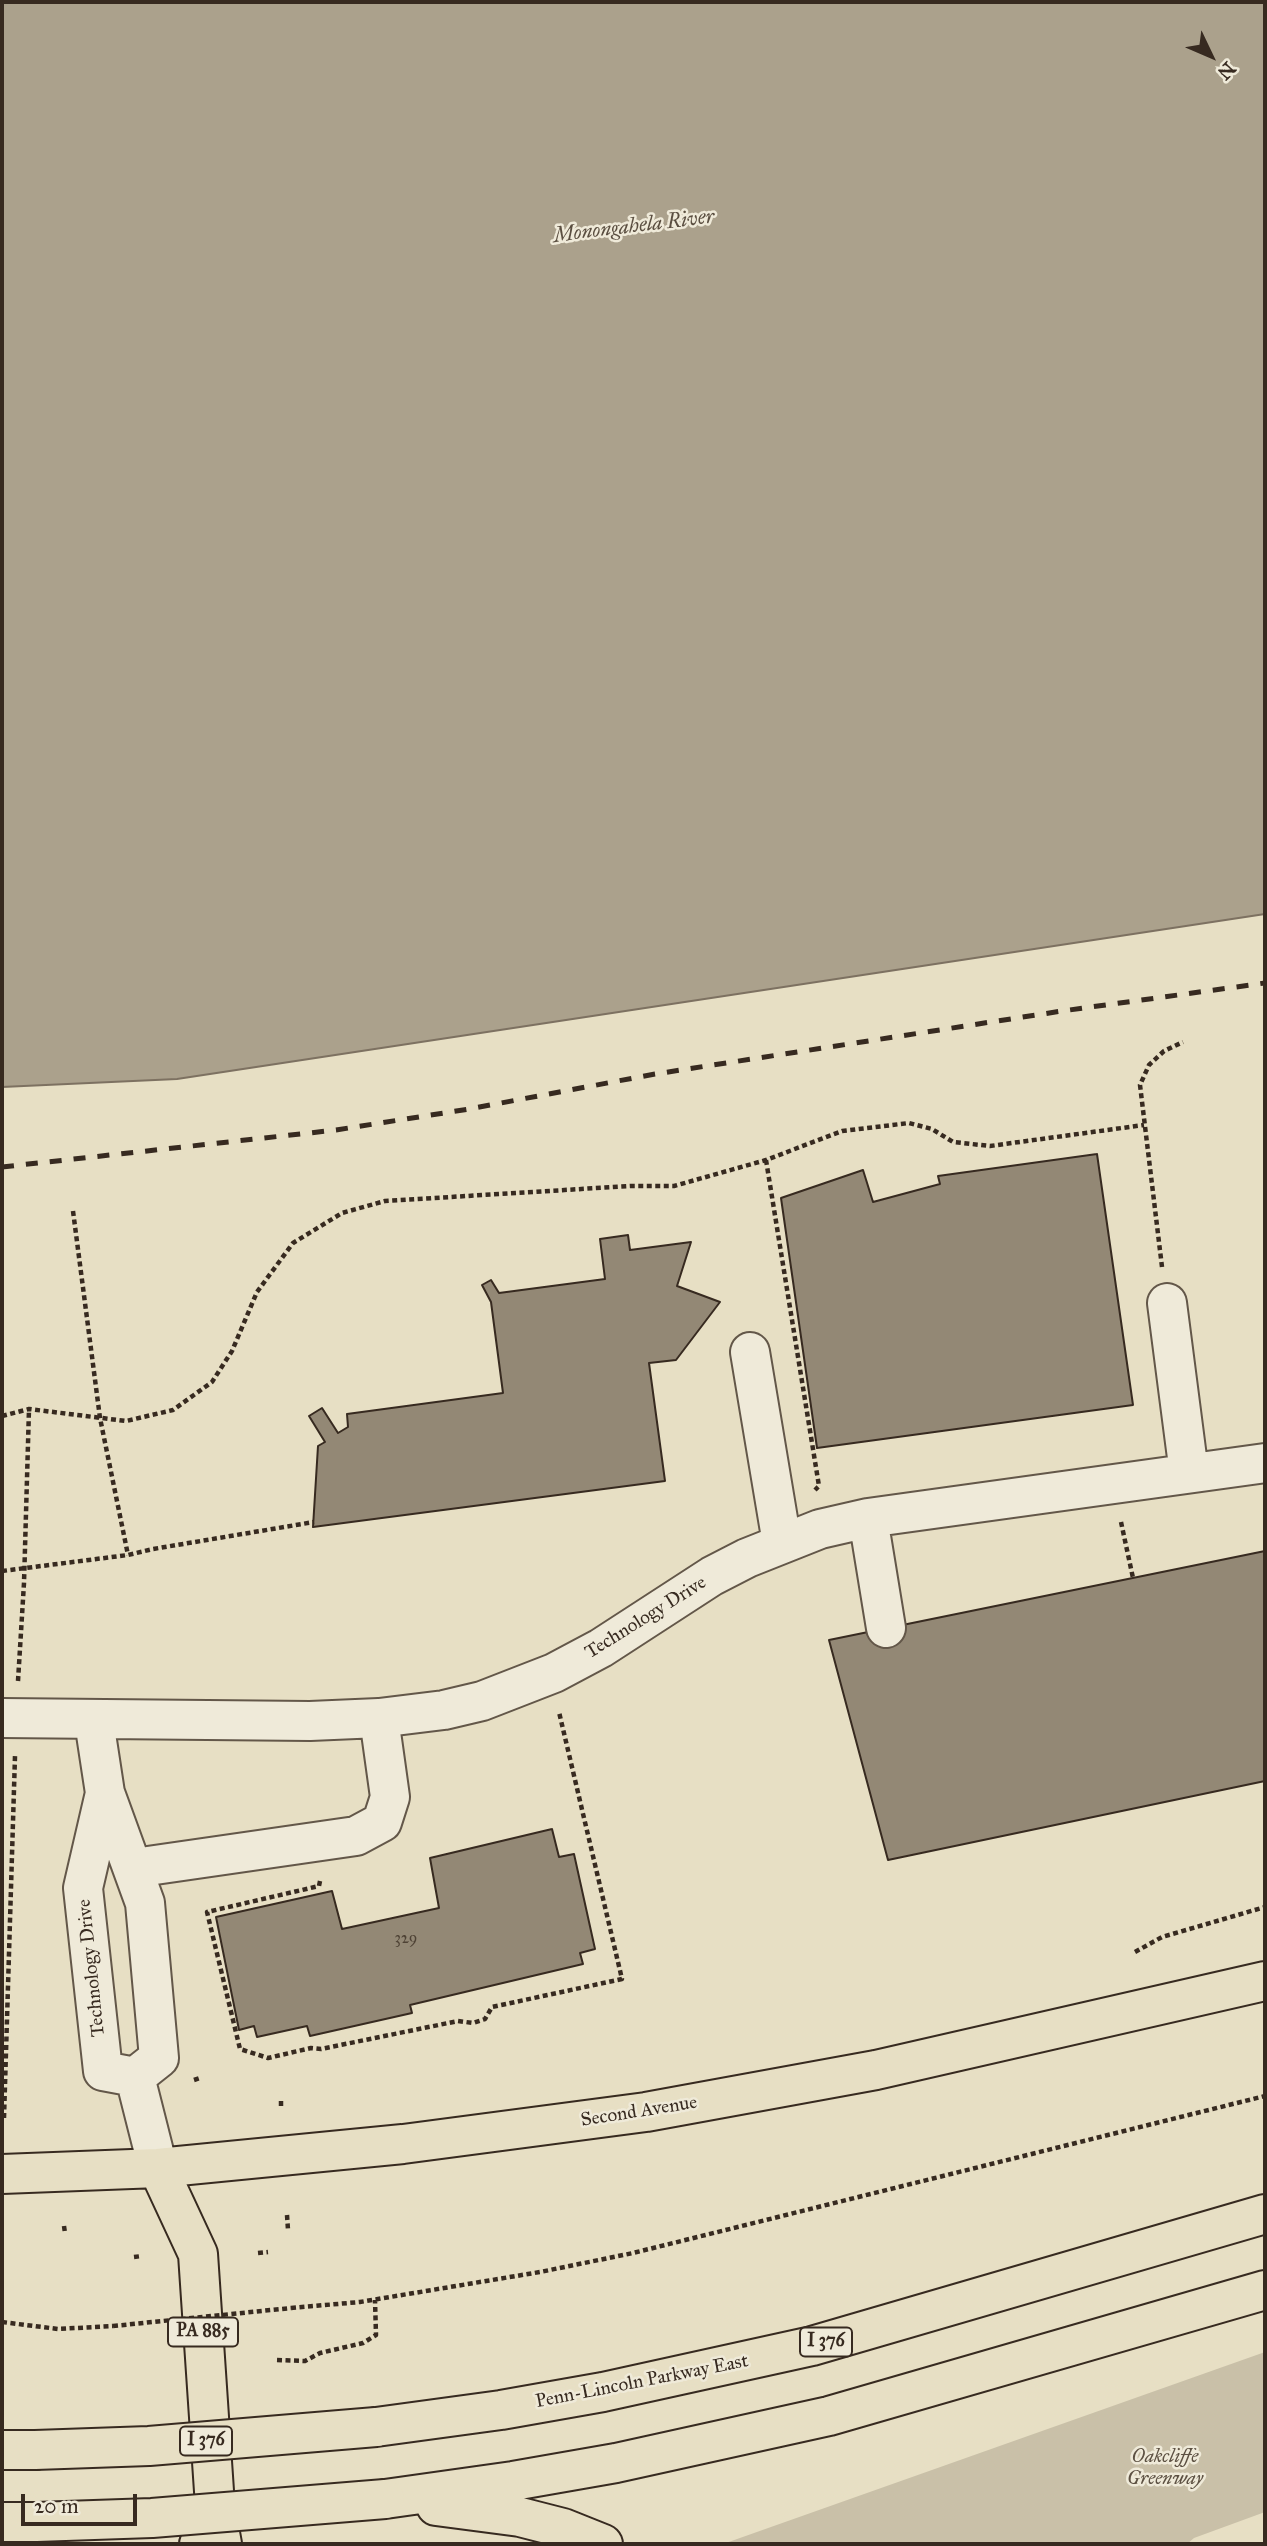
<!DOCTYPE html>
<html>
<head>
<meta charset="utf-8">
<style>
  body { margin:0 }
  #map { position:relative; width:1267px; height:2546px; overflow:hidden; background:#e7dfc4; font-family:"IM FELL Great Primer",serif }
  canvas { display:block }
  .frame { position:absolute; inset:0; border:4px solid #372a20; pointer-events:none }
  .north { position:absolute; left:1176px; top:21px; width:70px; height:70px; -webkit-text-stroke:5px #efead9; paint-order:stroke; rotate:134deg; font-size:19px; font-weight:700; line-height:28px; text-align:center; color:#372a20 }
  .north::after { content:''; display:block; margin:auto; width:24px; height:32px; background:#372a20; clip-path:polygon(50% 0,100% 100%,50% 72%,0 100%) }
  .scale { position:absolute; left:21px; top:2494px; width:116px; height:32px; box-sizing:border-box; border:4px solid #372a20; border-top:0; padding-left:9px; font-size:21px; line-height:24px; white-space:nowrap; color:#372a20; -webkit-text-stroke:5px #efead9; paint-order:stroke }
</style>
</head>
<body>
<div id="map">
<canvas width="1267" height="2546"></canvas>
<div class="frame"></div>
<div class="north">N</div>
<div class="scale">20 m</div>
</div>
<script>
const c = document.querySelector('canvas').getContext('2d');
c.lineJoin = 'round';
function fillPath(path, color) { c.fillStyle = color; c.fill(path, 'evenodd'); }
const toPath = rows => new Path2D(rows.map(r => 'M' + r).join(''));
function trace(path, color, width, dash) { c.strokeStyle = color; c.lineWidth = width; c.lineCap = dash ? 'butt' : 'round'; c.setLineDash(dash || []); c.stroke(path); }
function write(font, color, halo, rows, align = 'center') {
  c.font = font + ' "IM FELL Great Primer",serif'; c.lineWidth = 5; c.setLineDash([]); c.textBaseline = 'middle'; c.strokeStyle = halo; c.fillStyle = color; for (const [text, x, y, turn = 0] of rows) {
    c.save(); c.translate(x, y); c.rotate((+turn || 0) * Math.PI / 180); c.textAlign = isNaN(turn) ? turn : align; if (halo) c.strokeText(text, 0, 0); c.fillText(text, 0, 0); c.restore();
  }
}
fillPath(toPath([
  [1265,2352,1265,2512,1194,2538,1187,2544,892,2544,887,2542,882,2544,723,2544]
]), '#c9c0a8');
const water = toPath([
  [2,2,1265,2,1265,914,177,1079,2,1087,2,2]
]);
fillPath(water, '#aba18c');
trace(water, '#7d7161', 2);
const building = toPath([
  [1097,1154,1133,1405,817,1448,781,1198,863,1170,873,1202,940,1184,938,1176,1097,1154],
  [628,1235,630,1250,691,1242,677,1286,720,1302,676,1360,649,1363,665,1481,313,1527,318,1446,325,1442,309,1416,322,1408,338,1433,348,1427,347,1414,503,1393,491,1302,482,1285,491,1280,499,1293,605,1279,600,1239,628,1235],
  [1265,1551,1265,1781,888,1860,829,1640,1265,1551],
  [552,1829,559,1857,574,1854,595,1949,580,1953,583,1964,410,2005,412,2013,310,2036,307,2026,257,2037,254,2026,239,2030,216,1917,332,1891,342,1929,439,1908,430,1858,552,1829]
]);
fillPath(building, '#938875');
trace(building, '#372a20', 2);
const minor = toPath([
  [1167,1303,1189,1473],
  [750,1352,782,1543],
  [868,1518,886,1628],
  [2,1718,310,1721,379,1718,444,1710,482,1701,554,1673,601,1648,712,1576,747,1558,820,1529,868,1518,1265,1463],
  [94,1721,105,1793,145,1903,159,2058,135,2077,103,2071,83,1888,105,1793],
  [134,1868,356,1836,382,1822,390,1797,379,1718],
  [135,2077,158,2168]
]);
const major = toPath([
  [158,2168,198,2254,215,2506,222,2544],
  [2,2174,158,2168,403,2144,646,2112,876,2070,1265,1981]
]);
const highway = toPath([
  [376,2427,501,2410,603,2392,812,2346,1265,2214],
  [2,2450,35,2450],
  [385,2499,513,2481,616,2463,829,2416,1265,2290],
  [436,2506,520,2517,563,2528,603,2544],
  [2,2522,36,2522],
  [199,2544,215,2506]
]);
trace(minor, '#635749', 42);
trace(major, '#372a20', 42);
trace(highway, '#372a20', 42);
trace(toPath([
  [766,1160,819,1486,815,1490],
  [73,1211,100,1418,128,1555],
  [1162,1267,1140,1085,1149,1065,1164,1051,1183,1042],
  [2,1416,29,1409,126,1421,173,1410,212,1382,232,1351,257,1292,293,1243,342,1213,385,1201,630,1186,674,1186,766,1160,842,1131,909,1123,932,1129,953,1142,990,1146,1144,1125],
  [1121,1522,1133,1578],
  [2,1571,128,1555,153,1549,314,1522],
  [18,1681,24,1583,29,1409],
  [320,1881,319,1886,207,1912,240,2049,268,2058,311,2048,321,2049,458,2021,473,2023,485,2019,492,2007,622,1979,559,1712],
  [1135,1952,1162,1937,1265,1907],
  [194,2080,200,2078],
  [281,2101,281,2106],
  [4,2118,15,1756],
  [287,2215,288,2230],
  [64,2226,65,2233],
  [258,2253,268,2252],
  [134,2257,142,2256],
  [291,2308,360,2302,540,2272,633,2253,1265,2096],
  [2,2322,58,2329,113,2326],
  [277,2360,305,2361,320,2353,363,2343,376,2335,375,2300]
]), '#372a20', 4.5, [5, 3.5]);
trace(minor, '#efead9', 38);
trace(major, '#e7dfc4', 38);
trace(highway, '#e7dfc4', 38);
trace(toPath([
  [2,1167,336,1130,469,1109,655,1074,1062,1011,1265,983]
]), '#372a20', 5, [12, 12]);
const highwayBridge = toPath([
  [35,2450,149,2446,376,2427],
  [36,2522,152,2518,385,2499]
]);
trace(highwayBridge, '#372a20', 42, []);
trace(toPath([
  [113,2326,291,2308]
]), '#372a20', 4.5, [5, 3.5]);
trace(highwayBridge, '#e7dfc4', 38);
write('16px', '#4e4235', null, [
  ["329",406,1939]
]);
for (const [x, y, w] of [
  [203,2332,70],
  [826,2342,52],
  [206,2441,52]
]) { const box = new Path2D(); box.roundRect(x - w / 2, y - 14.5, w, 29, 5); c.fillStyle = '#efead9'; c.fill(box); trace(box, '#372a20', 2); }
write('bold 18px', '#372a20', null, [
  ["PA 885",203,2332],
  ["I 376",826,2342],
  ["I 376",206,2441]
]);
write('19px', '#372a20', '#efead9', [
  ["Technology Drive",646,1618,-32],
  ["Technology Drive",92,1968,-96],
  ["Second Avenue",639,2112,-9],
  ["Penn-Lincoln Parkway East",642,2382,-11]
]);
write('italic 19px', '#5c5042', '#efead9', [
  ["Oakcliffe",1165,2457],
  ["Greenway",1165,2479]
]);
write('italic 21px', '#5a4e40', '#efead9', [
  ["Monongahela River",634,227,-7]
]);
</script>
</body>
</html>
